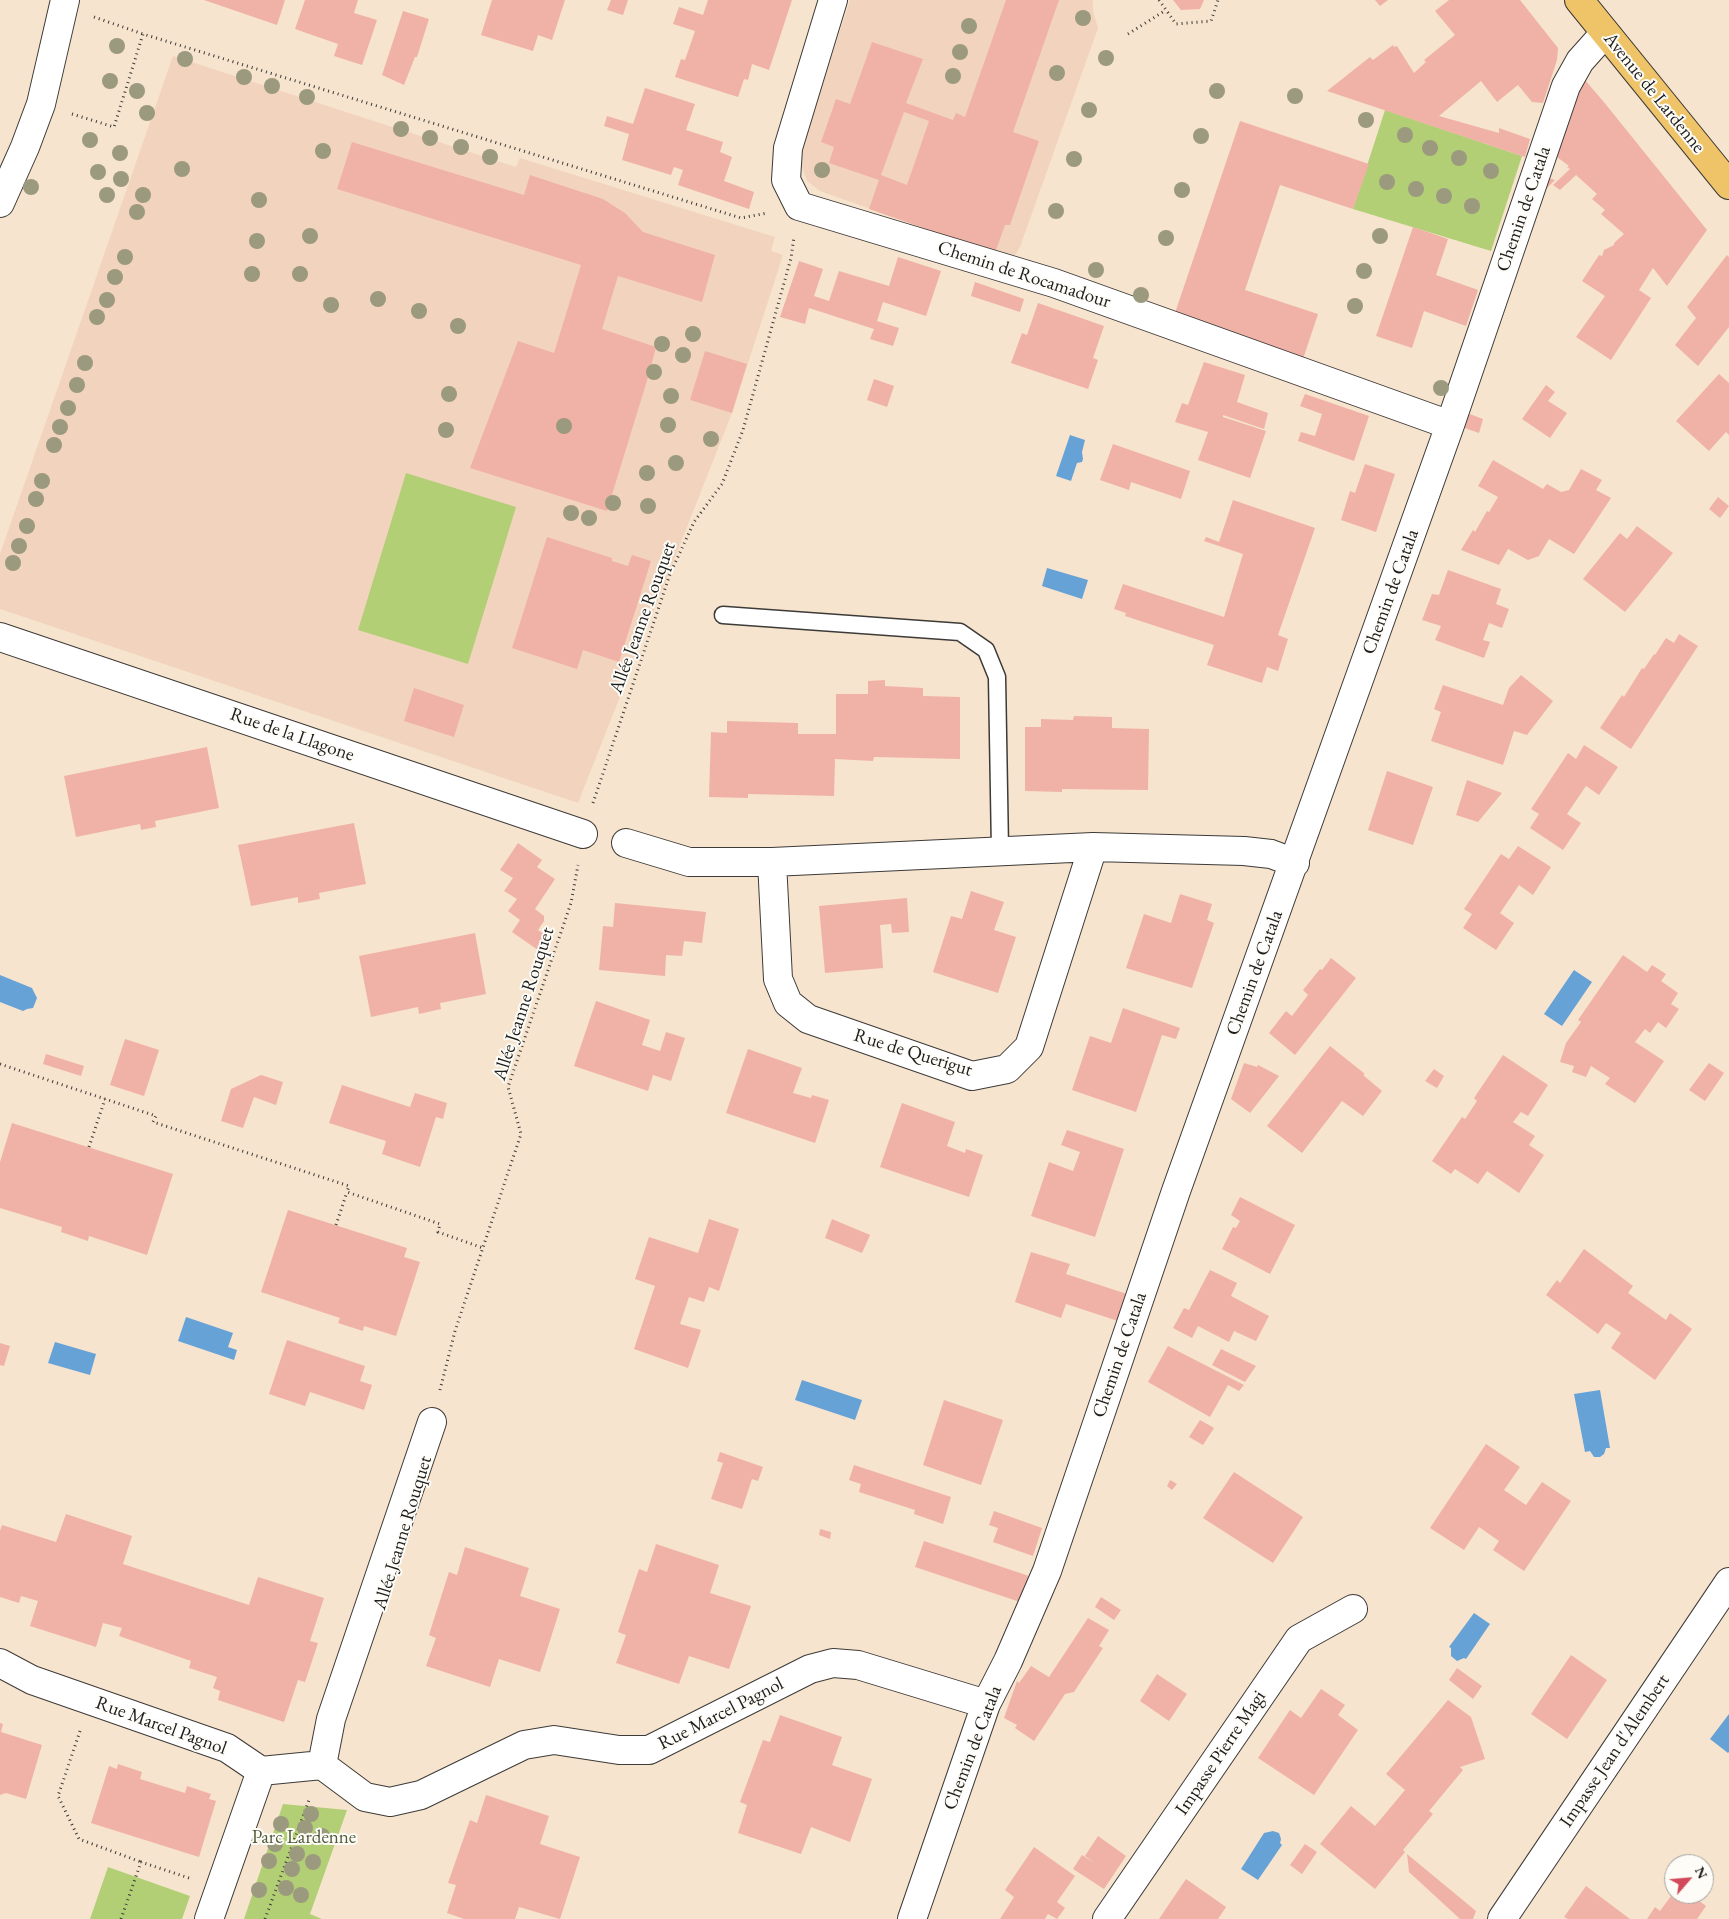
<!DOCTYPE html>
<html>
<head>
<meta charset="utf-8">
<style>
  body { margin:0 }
  #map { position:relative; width:1729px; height:1919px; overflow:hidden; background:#f6e4ce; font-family:"EB Garamond",serif }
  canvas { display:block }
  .north { position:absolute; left:1664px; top:1854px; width:50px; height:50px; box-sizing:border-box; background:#fdfcf7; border:1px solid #a3a29f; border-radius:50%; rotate:63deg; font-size:14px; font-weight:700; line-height:20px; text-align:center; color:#1c1c1c }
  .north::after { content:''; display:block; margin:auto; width:18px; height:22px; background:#d1495b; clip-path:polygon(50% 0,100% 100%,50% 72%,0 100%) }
</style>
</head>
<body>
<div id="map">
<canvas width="1729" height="1919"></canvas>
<div class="north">N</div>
</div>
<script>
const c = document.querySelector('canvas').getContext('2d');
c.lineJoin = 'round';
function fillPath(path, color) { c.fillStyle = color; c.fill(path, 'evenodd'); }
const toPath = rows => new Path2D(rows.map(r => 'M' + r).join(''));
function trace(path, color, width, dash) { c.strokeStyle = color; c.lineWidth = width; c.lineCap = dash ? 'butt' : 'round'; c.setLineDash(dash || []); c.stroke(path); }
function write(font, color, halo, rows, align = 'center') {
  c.font = font + ' "EB Garamond",serif'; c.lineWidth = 4; c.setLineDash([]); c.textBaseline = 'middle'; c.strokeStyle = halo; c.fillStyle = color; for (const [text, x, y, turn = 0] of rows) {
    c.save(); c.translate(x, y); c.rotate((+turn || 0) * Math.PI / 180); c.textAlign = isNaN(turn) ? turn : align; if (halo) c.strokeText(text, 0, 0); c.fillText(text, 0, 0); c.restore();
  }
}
fillPath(toPath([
  [850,0,1093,0,1093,11,1098,28,1020,247,1015,255,1007,257,991,252,820,191,807,181,802,167,802,147],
  [173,56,516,167,520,158,775,237,771,251,783,255,732,413,578,803,0,609,0,554]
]), '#f2d4be');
fillPath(toPath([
  [1385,110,1522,156,1491,251,1353,209],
  [406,473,516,507,468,664,358,630],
  [283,1804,347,1810,310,1914,322,1919,244,1919],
  [108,1867,190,1896,182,1919,90,1919]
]), '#b2cf76');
fillPath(toPath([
  [1070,435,1085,440,1082,452,1083,459,1082,462,1077,463,1071,481,1056,476],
  [1047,568,1088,580,1082,599,1042,586],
  [1574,970,1592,982,1562,1026,1544,1014],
  [0,975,32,988,37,998,33,1008,27,1009,23,1011,0,1002],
  [186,1317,233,1333,228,1347,237,1350,234,1360,178,1341],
  [55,1342,96,1354,90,1375,48,1363],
  [802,1380,862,1400,855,1420,795,1400],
  [1600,1390,1610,1448,1606,1448,1604,1454,1600,1457,1594,1457,1590,1451,1585,1452,1574,1394],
  [1474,1613,1490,1624,1466,1659,1464,1658,1457,1661,1451,1656,1451,1648,1449,1647],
  [1729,1714,1729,1752,1728,1753,1710,1739],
  [1273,1831,1279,1833,1281,1839,1280,1843,1282,1845,1258,1880,1241,1869,1264,1833]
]), '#67a2d7');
fillPath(toPath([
  [204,0,285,0,277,25],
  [305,0,358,0,354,13,377,20,362,65,334,56,338,44,295,29],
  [492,0,565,0,552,40,538,35,533,51,481,35],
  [611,0,628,0,623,15,607,10],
  [708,0,792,0,769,70,752,64,748,80,744,79,738,97,675,77,681,59,685,60,695,31,673,24,679,7,703,15],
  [1006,0,1059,0,1013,132,1039,141,1010,225,1005,225,995,253,869,209,879,180,829,163,834,147,821,142,836,99,850,104,872,42,923,59,906,103,953,120,956,113,965,117],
  [904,112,929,121,907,185,881,175],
  [1173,0,1204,0,1200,9,1181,10],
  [1375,0,1388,0,1380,6],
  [1449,0,1520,0,1558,48,1557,60,1543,103,1532,102,1518,85,1497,102,1481,81,1439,116,1499,133,1499,128,1530,139,1525,157,1327,91,1370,57,1373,60,1393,45,1394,47,1397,46,1414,73,1426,62,1424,60,1455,35,1435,11],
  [403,11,429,19,417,57,415,57,404,85,382,75],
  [1580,80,1585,80,1603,101,1707,230,1667,286,1653,268,1639,290,1651,298,1611,360,1576,337,1605,296,1582,281,1599,255,1602,256,1604,250,1614,245,1614,243,1624,234,1601,214,1605,210,1592,199,1597,194,1576,175,1560,190,1553,185,1570,169,1567,167,1569,166,1553,154],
  [645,88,695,104,686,130,723,142,720,152,732,157,724,181,754,192,749,209,678,185,683,170,674,167,671,175,622,160,629,134,604,126,607,116,633,124],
  [1240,121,1369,164,1353,209,1280,185,1245,290,1318,314,1303,359,1174,316],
  [352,142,524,195,530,175,603,199,625,213,643,232,715,255,702,302,618,276,602,329,656,347,649,374,607,511,470,468,518,341,554,353,581,265,337,189],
  [1546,177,1555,180,1547,188,1543,186],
  [1413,227,1448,239,1436,275,1478,290,1466,326,1424,311,1412,348,1376,336],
  [1727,255,1729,257,1729,327,1698,366,1675,345,1696,318,1687,307],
  [898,257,941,271,926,316,883,302,877,321,899,328,893,346,870,339,874,329,809,308,805,324,780,317,799,261,823,269,814,296,829,301,839,271,889,286],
  [975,282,1024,299,1020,312,971,296],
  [1038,303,1104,326,1093,358,1098,360,1088,389,1011,363,1022,333,1027,335],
  [705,351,747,364,732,413,690,400],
  [1204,362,1245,375,1237,402,1268,413,1264,429,1223,415,1223,417,1266,431,1250,478,1198,460,1208,432,1175,422,1182,403,1188,405],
  [1719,374,1729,383,1729,435,1726,432,1709,451,1676,421],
  [874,379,894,386,887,407,867,400],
  [1546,385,1555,392,1548,401,1567,413,1550,438,1522,419],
  [1305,394,1369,416,1354,461,1298,441,1301,432,1315,436,1322,414,1300,406],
  [1467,413,1483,419,1479,433,1462,427],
  [1113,444,1190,471,1181,499,1131,482,1129,490,1100,480],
  [1493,460,1543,489,1547,484,1561,492,1569,490,1581,469,1602,480,1596,490,1611,498,1574,554,1549,539,1539,556,1528,560,1508,549,1499,565,1461,550,1473,530,1475,532,1487,511,1489,512,1498,497,1478,486],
  [1365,464,1395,474,1376,532,1341,520,1350,491,1355,493],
  [1718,497,1729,506,1720,518,1709,509],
  [1233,500,1315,528,1278,635,1288,639,1278,671,1267,667,1262,683,1207,665,1214,645,1125,616,1126,613,1114,609,1123,584,1224,617,1243,554,1204,541,1206,537,1219,542],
  [1637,526,1673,553,1625,612,1583,579,1620,533,1627,539],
  [547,537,612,558,612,561,628,566,632,555,651,561,619,662,583,650,577,669,512,648],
  [1448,570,1501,589,1496,604,1509,609,1502,628,1489,623,1483,640,1490,642,1484,658,1435,640,1441,626,1422,620,1432,594,1439,595],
  [1679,634,1698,646,1631,749,1600,728,1622,695,1624,697,1642,668,1644,669,1654,654,1655,655,1666,638,1674,643],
  [1521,675,1553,701,1527,735,1514,731,1503,765,1431,741,1441,712,1434,709,1443,685,1503,705,1509,688],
  [885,680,885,686,923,688,923,696,960,697,960,759,874,757,873,761,835,759,834,796,748,794,748,798,709,797,711,732,727,733,727,721,798,723,798,734,836,734,836,694,868,694,868,681],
  [414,688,464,705,454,737,404,721],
  [1074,716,1112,717,1112,728,1149,729,1148,790,1062,789,1062,792,1025,791,1025,727,1041,727,1041,719,1073,720],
  [1584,745,1618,767,1599,795,1586,786,1567,814,1581,823,1563,850,1530,828,1539,814,1531,809,1568,753,1576,759],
  [207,747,219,808,155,821,156,827,141,830,140,824,76,837,64,776],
  [1387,771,1433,787,1413,845,1368,830],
  [1467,780,1502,793,1478,822,1456,815],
  [354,823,366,884,319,893,320,899,298,903,298,897,251,906,238,845],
  [518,843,542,860,537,867,555,879,535,909,544,916,544,921,538,930,547,936,538,950,512,932,520,920,508,911,517,899,504,891,513,878,500,870],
  [1518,846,1551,867,1533,895,1519,885,1500,913,1514,923,1496,950,1463,928,1472,914,1464,909,1501,854,1509,859],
  [971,891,1004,902,994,930,1016,937,998,993,933,972,951,916,962,919],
  [1180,894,1212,904,1207,920,1214,923,1192,988,1126,968,1144,914,1171,923],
  [907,898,909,932,892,933,891,924,880,925,883,968,825,973,819,906],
  [615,903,706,912,702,943,684,941,682,956,666,955,665,976,599,970,603,926,613,927],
  [475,933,486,994,440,1003,441,1009,419,1014,418,1007,371,1017,359,956],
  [1623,955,1647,972,1652,965,1666,974,1661,981,1678,993,1671,1004,1679,1009,1666,1028,1658,1022,1650,1033,1645,1029,1635,1042,1664,1061,1635,1103,1605,1084,1610,1078,1591,1066,1586,1077,1572,1072,1574,1066,1560,1062,1566,1043,1581,1022,1578,1020],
  [1331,958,1356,978,1295,1055,1269,1033,1286,1011,1292,1016,1308,995,1303,990,1320,969,1322,970],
  [596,1001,650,1020,642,1045,660,1051,666,1032,685,1038,671,1081,653,1075,648,1091,574,1066],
  [1123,1008,1180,1028,1176,1039,1162,1035,1136,1112,1072,1090,1090,1036,1111,1043],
  [125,1039,159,1050,144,1096,110,1085],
  [1330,1046,1365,1074,1363,1075,1382,1091,1363,1116,1342,1101,1302,1153,1267,1126],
  [748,1049,802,1068,793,1093,811,1098,812,1095,829,1100,815,1143,726,1113],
  [46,1054,84,1066,81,1076,43,1064],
  [1503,1055,1548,1085,1528,1116,1521,1112,1513,1122,1535,1136,1529,1145,1544,1155,1519,1193,1487,1171,1478,1184,1455,1169,1451,1174,1432,1161,1462,1117,1465,1119,1477,1101,1474,1098],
  [1244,1063,1257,1067,1258,1065,1279,1076,1250,1113,1231,1099],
  [1709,1063,1724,1073,1705,1101,1689,1090],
  [1434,1069,1444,1076,1437,1088,1425,1081],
  [261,1075,283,1082,276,1105,254,1097,243,1128,221,1121,231,1089],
  [342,1085,410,1107,415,1093,447,1103,443,1119,436,1117,420,1167,382,1154,386,1141,329,1123],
  [902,1103,955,1122,947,1146,965,1153,966,1149,983,1155,969,1197,880,1167],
  [12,1123,173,1174,147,1255,89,1236,88,1241,61,1232,62,1227,0,1208,0,1162],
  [1067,1130,1124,1149,1095,1237,1031,1216,1049,1162,1073,1171,1080,1152,1061,1145],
  [1240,1197,1295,1225,1270,1274,1222,1249,1233,1227,1236,1228,1240,1221,1231,1215],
  [288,1210,407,1248,404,1257,420,1262,396,1336,364,1326,363,1331,338,1323,340,1318,261,1292],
  [709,1219,739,1229,719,1291,709,1287,704,1302,689,1297,680,1324,701,1330,688,1368,634,1349,655,1286,635,1279,649,1237,698,1253],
  [832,1219,870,1235,862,1253,825,1238],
  [1584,1249,1633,1286,1628,1293,1666,1320,1670,1313,1692,1329,1655,1380,1611,1348,1621,1333,1606,1323,1598,1334,1546,1295,1557,1280,1560,1283],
  [1031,1252,1070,1264,1066,1274,1127,1294,1118,1321,1066,1304,1061,1318,1015,1302],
  [1210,1270,1237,1283,1231,1296,1269,1316,1256,1341,1234,1331,1229,1342,1198,1326,1192,1338,1173,1328,1184,1308,1189,1310],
  [287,1340,365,1366,360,1381,372,1385,364,1410,310,1392,305,1406,269,1394],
  [0,1343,10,1346,4,1366,0,1365],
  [1168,1346,1244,1385,1239,1391,1228,1385,1210,1417,1148,1382],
  [1221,1349,1256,1366,1245,1382,1212,1365],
  [944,1400,1003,1420,981,1485,923,1465],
  [1200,1420,1214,1428,1203,1445,1189,1437],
  [1486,1444,1520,1467,1504,1490,1526,1505,1542,1482,1571,1501,1524,1571,1493,1550,1499,1541,1479,1527,1464,1550,1430,1528],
  [720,1452,763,1467,758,1481,752,1479,742,1509,711,1499,723,1463,717,1461],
  [854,1465,951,1497,943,1524,914,1514,915,1510,859,1492,861,1484,849,1480],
  [1234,1472,1303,1517,1273,1563,1203,1518],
  [1170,1480,1177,1484,1172,1490,1167,1486],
  [994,1511,1042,1528,1033,1556,993,1542,998,1528,989,1525],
  [66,1514,132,1536,123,1564,249,1605,258,1577,324,1598,310,1641,318,1643,305,1682,298,1680,284,1722,218,1700,220,1691,213,1688,217,1677,189,1668,191,1661,119,1636,122,1628,103,1623,96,1647,30,1626,38,1601,21,1596,19,1603,0,1597,0,1531,2,1525,56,1542],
  [820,1529,831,1532,830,1539,819,1535],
  [924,1541,1029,1576,1020,1602,915,1567],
  [656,1544,719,1565,710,1593,751,1606,729,1669,689,1656,679,1684,616,1663,626,1635,618,1632,639,1569,647,1572],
  [465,1547,529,1568,520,1596,560,1609,540,1672,499,1659,490,1687,426,1666,436,1638,429,1635,434,1619,449,1572,457,1575],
  [1101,1597,1121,1610,1114,1620,1095,1607],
  [1088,1618,1109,1630,1099,1646,1103,1648,1074,1692,1065,1694,1034,1741,1015,1728,1017,1725,1004,1718,1017,1681,1019,1683,1031,1666,1049,1677],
  [1571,1655,1607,1680,1567,1739,1531,1714],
  [1457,1668,1482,1686,1473,1699,1449,1680],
  [1157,1674,1187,1694,1169,1721,1140,1701],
  [1321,1689,1345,1705,1338,1715,1358,1730,1314,1795,1258,1758,1290,1710,1301,1718],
  [1448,1700,1471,1717,1485,1759,1460,1767,1463,1770,1429,1811,1433,1814,1403,1850,1405,1852,1375,1889,1320,1844,1351,1806,1375,1826,1405,1790,1386,1774],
  [780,1715,842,1737,832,1765,872,1779,850,1842,811,1827,801,1854,738,1833,747,1805,740,1802,763,1740,770,1742],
  [0,1723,3,1724,1,1732,42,1745,26,1799,6,1793,0,1795],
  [118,1764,142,1772,140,1779,169,1788,185,1793,187,1786,211,1794,209,1799,216,1801,199,1857,91,1823,109,1766,117,1769],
  [486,1795,549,1816,540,1844,580,1857,560,1919,519,1907,515,1919,464,1919,447,1913,456,1885,448,1883,470,1820,477,1823],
  [1098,1836,1126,1856,1104,1889,1073,1869,1082,1855,1096,1864,1085,1856],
  [1305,1844,1317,1852,1302,1874,1290,1865],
  [1034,1847,1075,1876,1057,1902,1065,1908,1057,1919,1048,1914,1045,1919,1000,1919,1014,1897,1005,1890],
  [1407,1854,1476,1911,1473,1919,1460,1919,1409,1872],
  [1186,1879,1226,1907,1218,1919,1159,1919],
  [1586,1886,1630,1919,1568,1919,1564,1917],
  [1674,1892,1674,1894,1690,1894,1706,1906,1697,1919,1647,1919,1655,1907,1660,1911]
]), '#f0b2a6');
const service = toPath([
  [723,615,960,632,986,650,997,677,1000,850]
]);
const minor = toPath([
  [833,0,788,148,786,180,799,206,1054,283,1450,425],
  [0,203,25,147,41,104,65,0],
  [0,637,583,834],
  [626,843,689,862,772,862,1093,847,1244,851,1271,854,1295,863],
  [772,862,778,979,788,1003,808,1019,972,1076,1007,1069,1029,1047,1093,847],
  [0,1663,32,1680,227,1748,261,1771,322,1765,365,1797,390,1802,421,1795,524,1745,554,1740,619,1750,649,1750,810,1669,833,1663,858,1665,986,1704],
  [322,1765,331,1719,432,1422],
  [209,1919,261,1771],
  [912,1919,986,1704,1008,1661,1047,1571,1176,1191,1450,425,1566,86,1580,61,1605,33],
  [1107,1919,1299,1639,1353,1609],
  [1502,1919,1729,1582]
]);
const primary = toPath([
  [1579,0,1729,185]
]);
trace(service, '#3d3a37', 19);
trace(minor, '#3d3a37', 30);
trace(primary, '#3d3a37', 30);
trace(toPath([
  [1159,0,1176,24,1211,21,1218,0],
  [94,17,143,34],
  [1128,34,1166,10],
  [72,114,114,127,143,34,741,218,767,213],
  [593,803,670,574,694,522,722,484,743,430,791,258,794,237],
  [0,1064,156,1116,153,1122,349,1186,347,1192,440,1224,438,1232,483,1248],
  [89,1147,105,1099],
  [336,1225,347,1192],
  [440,1390,455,1331,521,1134,508,1087,571,903,578,865],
  [80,1731,58,1796,79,1839,141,1862],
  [121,1919,141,1862,189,1878],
  [265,1919,309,1800]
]), '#3d3a37', 3, [1, 4]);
trace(service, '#fff', 16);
trace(minor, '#fff', 28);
trace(primary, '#efc469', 28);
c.fillStyle = '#9b997e';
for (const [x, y] of [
  [1083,18],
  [969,26],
  [117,46],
  [960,52],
  [1106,58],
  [185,59],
  [1057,73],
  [953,76],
  [244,77],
  [110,81],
  [272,86],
  [137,91],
  [1217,91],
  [1295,96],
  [307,97],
  [1089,110],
  [147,113],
  [1366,120],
  [401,129],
  [1405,135],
  [1201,136],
  [430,138],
  [90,140],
  [461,147],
  [1430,148],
  [323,151],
  [120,153],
  [490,157],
  [1459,158],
  [1074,159],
  [182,169],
  [822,170],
  [1491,171],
  [98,172],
  [121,179],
  [1387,182],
  [31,187],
  [1416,189],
  [1182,190],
  [107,195],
  [143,195],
  [1444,196],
  [259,200],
  [1472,206],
  [1056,211],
  [137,212],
  [310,236],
  [1380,236],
  [1166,238],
  [257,241],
  [125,257],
  [1096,270],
  [1364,271],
  [252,274],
  [300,274],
  [115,277],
  [1141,295],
  [378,299],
  [107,300],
  [331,305],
  [1355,306],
  [419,311],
  [97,317],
  [458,326],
  [693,334],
  [662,344],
  [683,355],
  [85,363],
  [654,372],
  [77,385],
  [1441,388],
  [449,394],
  [671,396],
  [68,408],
  [668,425],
  [564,426],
  [60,427],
  [446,430],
  [711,439],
  [54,445],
  [676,463],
  [647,473],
  [42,481],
  [36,499],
  [613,503],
  [648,506],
  [571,513],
  [589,518],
  [27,526],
  [19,546],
  [13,563],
  [311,1814],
  [281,1824],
  [305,1828],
  [322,1836],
  [275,1844],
  [297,1854],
  [269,1861],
  [313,1862],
  [292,1869],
  [286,1888],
  [259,1890],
  [301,1895]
]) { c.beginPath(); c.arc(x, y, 8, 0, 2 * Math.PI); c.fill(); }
write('19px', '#1c1c1c', '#fdfcf7', [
  ["Avenue de Lardenne",1654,93,51],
  ["Chemin de Catala",1524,209,-71],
  ["Chemin de Rocamadour",1024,275,18],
  ["Chemin de Catala",1391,592,-70],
  ["Allée Jeanne Rouquet",643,618,-70],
  ["Rue de la Llagone",292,735,19],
  ["Chemin de Catala",1255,973,-70],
  ["Allée Jeanne Rouquet",524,1004,-72],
  ["Rue de Querigut",913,1053,17],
  ["Chemin de Catala",1120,1355,-71],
  ["Allée Jeanne Rouquet",403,1533,-73],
  ["Rue Marcel Pagnol",721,1714,-27],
  ["Rue Marcel Pagnol",161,1726,20],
  ["Chemin de Catala",973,1748,-69],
  ["Impasse Jean d'Alembert",1615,1751,-56],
  ["Impasse Pierre Magi",1221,1753,-56]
]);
write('19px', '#505b3c', '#fdfcf7', [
  ["Parc Lardenne",304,1838]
]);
</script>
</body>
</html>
